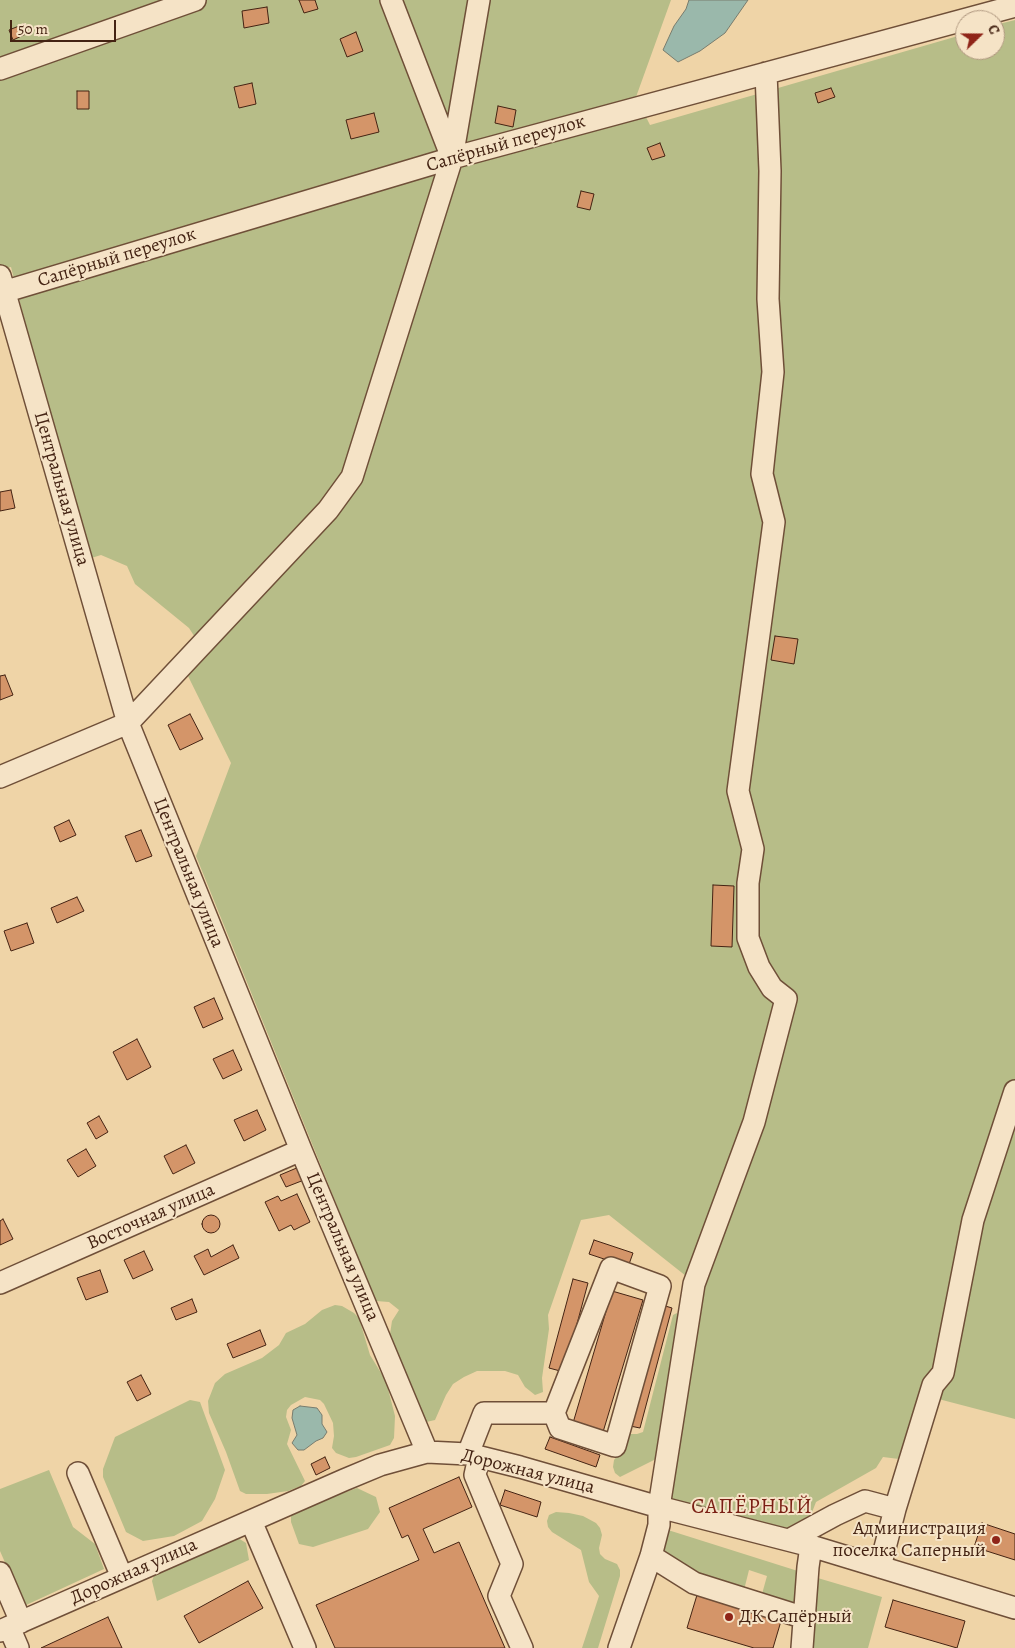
<!DOCTYPE html>
<html>
<head>
<meta charset="utf-8">
<style>
  body { margin:0 }
  #map { position:relative; width:1015px; height:1648px; overflow:hidden; background:#efd4a7; font-family:Alegreya,serif }
  canvas { display:block }
  .north { position:absolute; left:955px; top:10px; width:50px; height:50px; box-sizing:border-box; background:#f5e3c6; border:1px solid #ae967e; border-radius:50%; rotate:68deg; font-size:14px; font-weight:700; line-height:20px; text-align:center; color:#442313 }
  .north::after { content:''; display:block; margin:auto; width:18px; height:22px; background:#8f2418; clip-path:polygon(50% 0,100% 100%,50% 72%,0 100%) }
  .scale { position:absolute; left:10px; top:20px; width:106px; height:22px; box-sizing:border-box; border:2px solid #442313; border-top:0; padding-left:6px; font-size:15px; line-height:18px; white-space:nowrap; color:#442313; -webkit-text-stroke:4px #f5e3c6; paint-order:stroke }
</style>
</head>
<body>
<div id="map">
<canvas width="1015" height="1648"></canvas>
<div class="north">С</div>
<div class="scale">50 m</div>
</div>
<script>
const c = document.querySelector('canvas').getContext('2d');
c.lineJoin = 'round';
function fillPath(path, color) { c.fillStyle = color; c.fill(path, 'evenodd'); }
const toPath = rows => new Path2D(rows.map(r => 'M' + r).join(''));
function trace(path, color, width, dash) { c.strokeStyle = color; c.lineWidth = width; c.lineCap = dash ? 'butt' : 'round'; c.setLineDash(dash || []); c.stroke(path); }
function write(font, color, halo, rows, align = 'center') {
  c.font = font + ' Alegreya,serif'; c.lineWidth = 4; c.setLineDash([]); c.textBaseline = 'middle'; c.strokeStyle = halo; c.fillStyle = color; for (const [text, x, y, turn = 0] of rows) {
    c.save(); c.translate(x, y); c.rotate((+turn || 0) * Math.PI / 180); c.textAlign = isNaN(turn) ? turn : align; if (halo) c.strokeText(text, 0, 0); c.fillText(text, 0, 0); c.restore();
  }
}
fillPath(toPath([
  [0,0,671,0,636,97,650,125,965,34,965,50,995,50,995,25,1015,20,1015,1419,927,1396,907,1460,883,1457,876,1468,816,1502,811,1515,781,1531,668,1498,691,1280,609,1215,581,1220,548,1315,549,1329,542,1378,543,1392,535,1395,525,1387,518,1375,505,1371,477,1371,464,1377,453,1384,446,1395,435,1420,422,1423,390,1334,392,1321,399,1310,389,1302,376,1301,367,1291,364,1278,365,1275,196,856,231,763,188,676,208,654,198,642,189,628,135,584,127,566,101,555,85,560,11,267,0,270],
  [335,1305,342,1306,354,1313,359,1318,370,1355,386,1381,395,1416,394,1438,390,1445,356,1457,349,1458,336,1453,332,1448,334,1436,333,1423,324,1404,320,1400,305,1397,291,1405,287,1410,286,1417,291,1430,287,1444,305,1481,301,1486,288,1491,267,1494,246,1494,240,1491,226,1452,209,1413,208,1401,215,1383,225,1374,262,1358,279,1345,286,1333,305,1324,322,1310],
  [677,1313,679,1320,656,1459,620,1477,615,1473,613,1467,614,1460,619,1454,625,1452,627,1446,626,1440,630,1434,637,1434,643,1432,673,1315],
  [190,1400,200,1402,225,1470,215,1499,202,1521,174,1536,143,1541,126,1532,103,1477,103,1469,115,1437],
  [49,1470,73,1527,95,1544,104,1569,24,1606,0,1551,0,1489],
  [357,1488,376,1497,380,1512,368,1529,313,1547,299,1544,291,1522,291,1512],
  [556,1512,569,1513,583,1516,596,1523,600,1528,602,1535,599,1548,600,1554,605,1559,617,1564,620,1570,620,1576,598,1648,582,1648,599,1596,589,1582,581,1550,552,1532,548,1527,547,1521,549,1515],
  [668,1530,801,1572,799,1607,762,1594,767,1576,749,1570,744,1590,695,1573,660,1552],
  [238,1538,246,1543,249,1560,157,1601,152,1581,155,1573],
  [811,1576,882,1597,868,1648,813,1648]
]), '#b7bd88');
const water = toPath([
  [689,0,748,0,725,33,700,51,678,62,663,50,674,26,686,9,689,0],
  [300,1406,317,1408,322,1415,322,1424,327,1432,323,1438,316,1441,304,1450,298,1450,292,1443,297,1435,292,1418,293,1410,300,1406]
]);
fillPath(water, '#9ab8ab');
trace(water, '#787c6e', 1);
const building = toPath([
  [299,0,315,0,318,9,304,13,299,0],
  [267,7,269,23,244,28,242,11,267,7],
  [24,24,28,33,13,40,9,30,24,24],
  [356,32,363,51,347,57,340,39,356,32],
  [252,83,256,104,239,108,234,87,252,83],
  [831,88,835,97,818,103,815,93,831,88],
  [77,91,89,91,89,109,77,109,77,91],
  [498,106,516,110,513,127,495,123,498,106],
  [374,113,379,132,351,139,346,120,374,113],
  [660,143,665,156,652,160,647,148,660,143],
  [581,191,594,194,590,210,577,207,581,191],
  [11,490,15,508,0,511,0,492,11,490],
  [775,636,798,639,794,664,771,660,775,636],
  [5,675,13,695,0,700,0,676,5,675],
  [190,714,203,739,180,750,168,725,190,714],
  [69,820,76,835,60,842,54,827,69,820],
  [141,830,152,856,136,862,125,836,141,830],
  [713,885,734,886,732,947,711,946,713,885],
  [77,897,84,911,57,923,51,908,77,897],
  [27,923,34,943,11,951,4,931,27,923],
  [214,998,223,1019,203,1028,194,1007,214,998],
  [137,1039,151,1067,127,1080,113,1052,137,1039],
  [233,1050,242,1070,223,1079,213,1059,233,1050],
  [257,1110,266,1130,244,1141,234,1120,257,1110],
  [99,1116,108,1132,96,1139,87,1123,99,1116],
  [186,1145,195,1163,173,1174,164,1156,186,1145],
  [86,1149,96,1166,78,1177,67,1160,86,1149],
  [299,1167,304,1180,286,1187,280,1175,299,1167],
  [297,1194,310,1222,294,1230,291,1225,279,1231,265,1202,278,1196,281,1201,297,1194],
  '202 1224a9 9 0 1 1 18 0a9 9 0 1 1-18 0Z',
  [3,1219,13,1239,0,1245,0,1221,3,1219],
  [594,1240,633,1253,628,1267,589,1254,594,1240],
  [233,1245,239,1258,204,1275,194,1256,208,1249,211,1257,233,1245],
  [144,1251,153,1270,133,1279,124,1260,144,1251],
  [100,1270,108,1292,86,1300,77,1278,100,1270],
  [573,1279,588,1283,564,1372,549,1368,573,1279],
  [612,1291,643,1300,603,1432,573,1423,612,1291],
  [192,1299,197,1312,176,1320,171,1308,192,1299],
  [662,1305,672,1308,640,1428,630,1426,662,1305],
  [260,1330,266,1345,233,1358,227,1344,260,1330],
  [141,1375,151,1394,137,1401,127,1382,141,1375],
  [550,1437,600,1455,596,1467,545,1449,550,1437],
  [325,1457,330,1468,316,1475,311,1464,325,1457],
  [459,1477,472,1507,423,1529,434,1553,459,1542,505,1648,335,1648,316,1605,419,1560,408,1535,402,1538,389,1508,459,1477],
  [505,1490,541,1502,537,1517,500,1505,505,1490],
  [982,1523,1015,1534,1015,1560,974,1547,982,1523],
  [248,1581,263,1608,199,1643,184,1616,248,1581],
  [697,1595,757,1607,755,1614,781,1621,773,1648,754,1648,687,1628,697,1595],
  [893,1600,965,1621,957,1648,885,1627,893,1600],
  [108,1617,122,1648,41,1648,108,1617]
]);
fillPath(building, '#d49569');
trace(building, '#442313', 1);
const minor = toPath([
  [391,0,452,158],
  [0,69,195,0],
  [0,276,128,723,301,1150,427,1452],
  [0,293,452,158,1015,6],
  [0,777,128,723,328,510,352,477,452,158,479,0],
  [0,1283,301,1150],
  [468,1454,484,1413,554,1413,611,1268,660,1286,615,1446,560,1428,554,1413],
  [479,1457,475,1475,512,1564,499,1596,522,1648],
  [78,1473,122,1577],
  [895,1509,933,1385,943,1373,973,1220,1015,1091],
  [251,1521,305,1648],
  [789,1540,835,1515,865,1501,895,1509,880,1567],
  [651,1556,694,1583,805,1618],
  [0,1573,21,1622],
  [9,1627,18,1648],
  [0,1631,344,1480,380,1465,427,1452,468,1454,520,1467,659,1507,811,1546,1015,1608],
  [619,1648,651,1556,659,1525,659,1507,694,1284,754,1122,786,999,772,988,759,967,748,938,748,883,753,849,738,791,774,522,762,474,773,372,768,299,770,171,766,73],
  [802,1648,808,1567,811,1546]
]);
trace(minor, '#6f4f38', 24);
trace(minor, '#f5e3c6', 21);
for (const [x, y, r, color] of [
  [996,1540,5,"#8f2418"],
  [729,1617,5,"#8f2418"]
]) { const dot = new Path2D(); dot.arc(x, y, r, 0, 2 * Math.PI); c.fillStyle = color; c.fill(dot); trace(dot, '#f5e3c6', 2); }
write('19px', '#442313', '#f5e3c6', [
  ["Сапёрный переулок",506,144,-16],
  ["Сапёрный переулок",117,258,-17],
  ["Центральная улица",61,489,74],
  ["Центральная улица",188,873,68],
  ["Восточная улица",151,1217,-24],
  ["Центральная улица",342,1247,67],
  ["Дорожная улица",528,1472,14],
  ["Дорожная улица",134,1572,-24]
]);
write('19px', '#442313', '#f5e3c6', [
  ["Администрация",986,1529],
  ["поселка Саперный",986,1551],
  ["ДК Сапёрный",739,1617,"left"]
], 'right');
c.letterSpacing = '1px';
write('21px', '#7a1f14', '#f5e3c6', [
  ["САПЁРНЫЙ",752,1508]
]);
c.letterSpacing = '0px';
</script>
</body>
</html>
